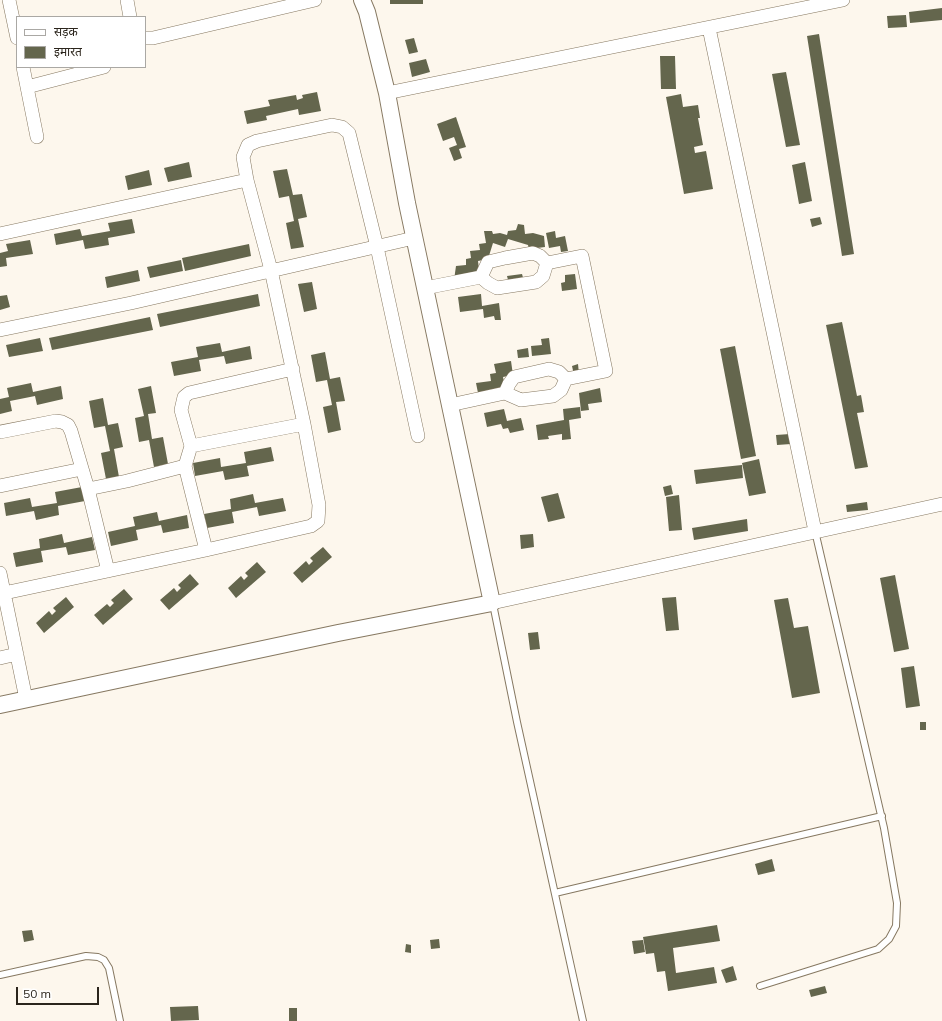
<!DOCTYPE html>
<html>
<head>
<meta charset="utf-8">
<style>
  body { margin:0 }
  #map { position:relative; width:942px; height:1021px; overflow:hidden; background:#fdf7ed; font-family:Mulish,"Noto Sans Devanagari",sans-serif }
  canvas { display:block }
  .legend { position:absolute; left:16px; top:16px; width:130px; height:52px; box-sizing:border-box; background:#fff; border:1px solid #aaa8a4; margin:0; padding:5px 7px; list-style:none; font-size:12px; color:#2b251c }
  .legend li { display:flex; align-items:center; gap:8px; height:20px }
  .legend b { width:20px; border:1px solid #aaa8a4 }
  .scale { position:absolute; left:16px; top:987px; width:83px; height:18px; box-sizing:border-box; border:2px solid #2b251c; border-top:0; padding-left:5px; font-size:12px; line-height:14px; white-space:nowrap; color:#2b251c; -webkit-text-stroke:3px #fff; paint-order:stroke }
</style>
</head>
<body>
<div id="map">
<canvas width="942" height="1021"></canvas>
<ul class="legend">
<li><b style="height:5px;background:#fff"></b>सड़क</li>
<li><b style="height:11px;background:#64664d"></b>इमारत</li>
</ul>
<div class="scale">50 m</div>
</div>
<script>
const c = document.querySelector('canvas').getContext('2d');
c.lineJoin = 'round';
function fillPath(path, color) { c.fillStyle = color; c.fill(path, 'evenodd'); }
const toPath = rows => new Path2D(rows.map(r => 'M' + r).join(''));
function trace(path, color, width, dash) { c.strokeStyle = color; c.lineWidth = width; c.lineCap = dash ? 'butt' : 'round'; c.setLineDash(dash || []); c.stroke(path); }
fillPath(toPath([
  [390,0,423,0,423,4,390,4],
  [942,8,942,20,910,23,909,12],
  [906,15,907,27,888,28,887,16],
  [819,34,854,254,842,256,807,36],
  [414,38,418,52,409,54,405,40],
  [660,56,675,56,676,89,661,89],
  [426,59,430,72,412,77,409,63],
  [786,72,800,145,786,147,772,74],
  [317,92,321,111,299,115,298,109,266,116,267,120,247,124,244,111,270,106,268,100,296,95,297,100,303,98,302,95],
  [681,94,683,107,698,105,700,118,698,118,703,145,694,147,695,153,706,151,713,189,684,194,666,97],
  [456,117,466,147,459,149,462,158,454,161,449,148,457,145,454,137,443,141,437,124],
  [189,162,192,177,168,182,164,168],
  [805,162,812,201,799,204,792,165],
  [287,169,293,195,302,194,307,217,298,219,304,247,291,249,286,223,294,221,289,196,279,198,273,171],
  [149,170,152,185,128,190,125,176],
  [820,217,822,224,812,227,810,219],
  [132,219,135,233,108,238,109,245,85,249,83,240,56,245,54,234,80,229,82,236,110,231,108,223],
  [518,224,524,225,525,234,533,233,544,236,545,247,529,249,528,245,508,239,505,247,493,243,488,259,478,261,480,277,454,280,456,266,466,265,466,259,471,258,470,251,480,250,479,244,486,243,484,231,492,231,493,234,500,233,507,235,508,231,516,230],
  [555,231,556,238,565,236,568,251,561,252,560,246,549,248,546,233],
  [30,240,33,254,6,258,7,266,0,267,0,253,8,251,6,244],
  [249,244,251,256,185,271,182,258],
  [181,260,183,271,150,278,147,267],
  [138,270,140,281,107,288,105,277],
  [522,274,524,281,509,284,507,276],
  [575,274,577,289,562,291,561,283,565,282,565,275],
  [312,282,317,309,304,312,298,284],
  [258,294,260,306,160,327,157,314],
  [481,294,482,306,499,303,501,320,495,320,494,316,484,318,483,309,460,312,458,297],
  [7,295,10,307,0,310,0,296],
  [150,317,153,330,52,350,49,338],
  [842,322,857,396,861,395,864,412,857,413,868,467,855,469,826,325],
  [40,338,43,351,9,357,6,345],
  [549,338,551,354,532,356,531,346,542,345,541,339],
  [220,343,222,352,250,346,252,359,226,364,224,356,199,360,201,371,174,376,171,362,198,357,196,347],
  [735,346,756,456,741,459,720,349],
  [528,348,529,357,518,358,517,350],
  [325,352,330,379,340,377,345,401,336,402,341,430,328,433,323,407,332,405,327,380,316,382,311,355],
  [511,361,513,375,503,377,506,391,478,393,476,383,491,381,490,374,496,373,494,364],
  [578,364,579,374,574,375,572,366],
  [31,383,33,392,61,386,63,399,37,405,35,396,10,401,12,411,0,414,0,399,9,397,7,388],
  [151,386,156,413,148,414,152,439,163,437,168,464,154,467,149,440,139,442,135,418,144,416,138,389],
  [600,388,602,402,588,404,589,410,581,411,579,393],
  [103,398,108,425,118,423,123,447,114,449,119,477,106,479,101,453,110,451,105,426,94,428,89,401],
  [580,407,581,418,569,420,571,439,562,440,562,434,548,436,549,439,538,440,536,425,564,420,563,409],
  [504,409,507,421,521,418,524,430,510,433,508,428,503,429,501,424,487,427,484,413],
  [790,434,791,444,777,445,776,435],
  [271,447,274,461,247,466,249,476,225,480,223,471,195,476,193,463,220,458,221,467,246,463,244,452],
  [759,459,766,493,749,496,742,463],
  [742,465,743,478,696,484,694,470],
  [671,485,673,494,665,496,663,487],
  [82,487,85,501,58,506,59,515,36,520,34,511,6,516,4,503,30,498,32,507,57,503,55,492],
  [558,493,565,518,548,522,541,497],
  [253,494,255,503,283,498,286,511,259,516,257,507,232,512,234,523,207,528,204,514,231,509,230,499],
  [679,495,682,530,669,531,666,497],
  [867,502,868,510,847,512,846,505],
  [157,512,159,521,187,515,189,528,163,533,161,525,136,530,138,540,111,546,108,532,135,526,133,517],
  [747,519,748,531,694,540,692,528],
  [62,534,64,543,92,537,95,550,68,555,66,547,41,551,43,562,16,567,13,553,40,548,39,539],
  [533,534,534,547,521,549,520,535],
  [323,547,332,557,302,583,293,573,306,561,309,565,313,561,310,558],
  [257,562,266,572,236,598,228,588,241,576,244,580,248,576,245,573],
  [190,574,199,584,169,610,160,600,174,588,177,592,181,588,178,585],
  [895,575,909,649,894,652,880,578],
  [124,589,133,599,103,625,94,615,107,604,110,607,114,603,111,600],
  [66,597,74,607,44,633,36,623,49,611,52,615,56,611,53,608],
  [676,597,679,630,666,631,662,598],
  [788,598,794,628,808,626,820,693,792,698,774,600],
  [538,632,540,649,530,650,528,633],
  [914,666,920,706,906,708,901,668],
  [920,722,926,722,926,730,920,730],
  [772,859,775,871,758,875,755,864],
  [717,925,720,941,673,948,676,973,714,967,717,983,668,991,665,971,657,972,654,953,646,954,643,937],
  [32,930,34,940,24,942,22,931],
  [439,939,440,948,431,949,430,940],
  [643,940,645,952,634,954,632,941],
  [406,944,411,945,411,953,405,952],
  [733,966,737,980,726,983,721,970],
  [825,986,827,993,811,997,809,990],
  [198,1006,199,1020,171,1021,170,1007],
  [289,1008,297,1008,297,1021,289,1021]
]), '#64664d');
const service = toPath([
  [493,604,517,722,583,1021],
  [555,893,882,816],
  [0,975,86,956,98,957,104,960,109,968,120,1021],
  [760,986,878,949,889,939,896,926,897,903,884,828,815,531]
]);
const minor = toPath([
  [9,0,17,38],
  [127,0,130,17],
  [709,28,815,531],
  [145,38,153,38,315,0],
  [23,67,37,137],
  [27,87,104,67],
  [387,93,843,0],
  [0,234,247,180],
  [481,277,488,283,497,288,536,282,543,276,547,263],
  [425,288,481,277,488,262,505,258,533,253,540,256,547,263,582,256,606,371,566,379,561,390,553,396,521,400,505,393,450,405],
  [0,330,131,303,414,238],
  [505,393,509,384,514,377,549,369,559,372,566,379],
  [0,432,56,421,62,422,68,425,71,431,88,489,108,571],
  [191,446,304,424],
  [0,486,82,469],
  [88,489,127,481,185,466],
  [206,550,185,466,191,446,181,410,184,397,189,393,293,369],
  [0,573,26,699],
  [0,594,206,550,311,526,318,521,319,505,304,424,271,270,247,180,243,157,248,145,257,141,332,125,342,127,349,133,377,247,418,436],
  [492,603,942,504],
  [0,658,17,654]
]);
const tertiary = toPath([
  [0,705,338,633,492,603,407,203,387,93,367,12,362,0]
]);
trace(service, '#867861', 8);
trace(minor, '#867861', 14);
trace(tertiary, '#867861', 18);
trace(service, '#fff', 6);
trace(minor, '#fff', 13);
trace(tertiary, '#fff', 16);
</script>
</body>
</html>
